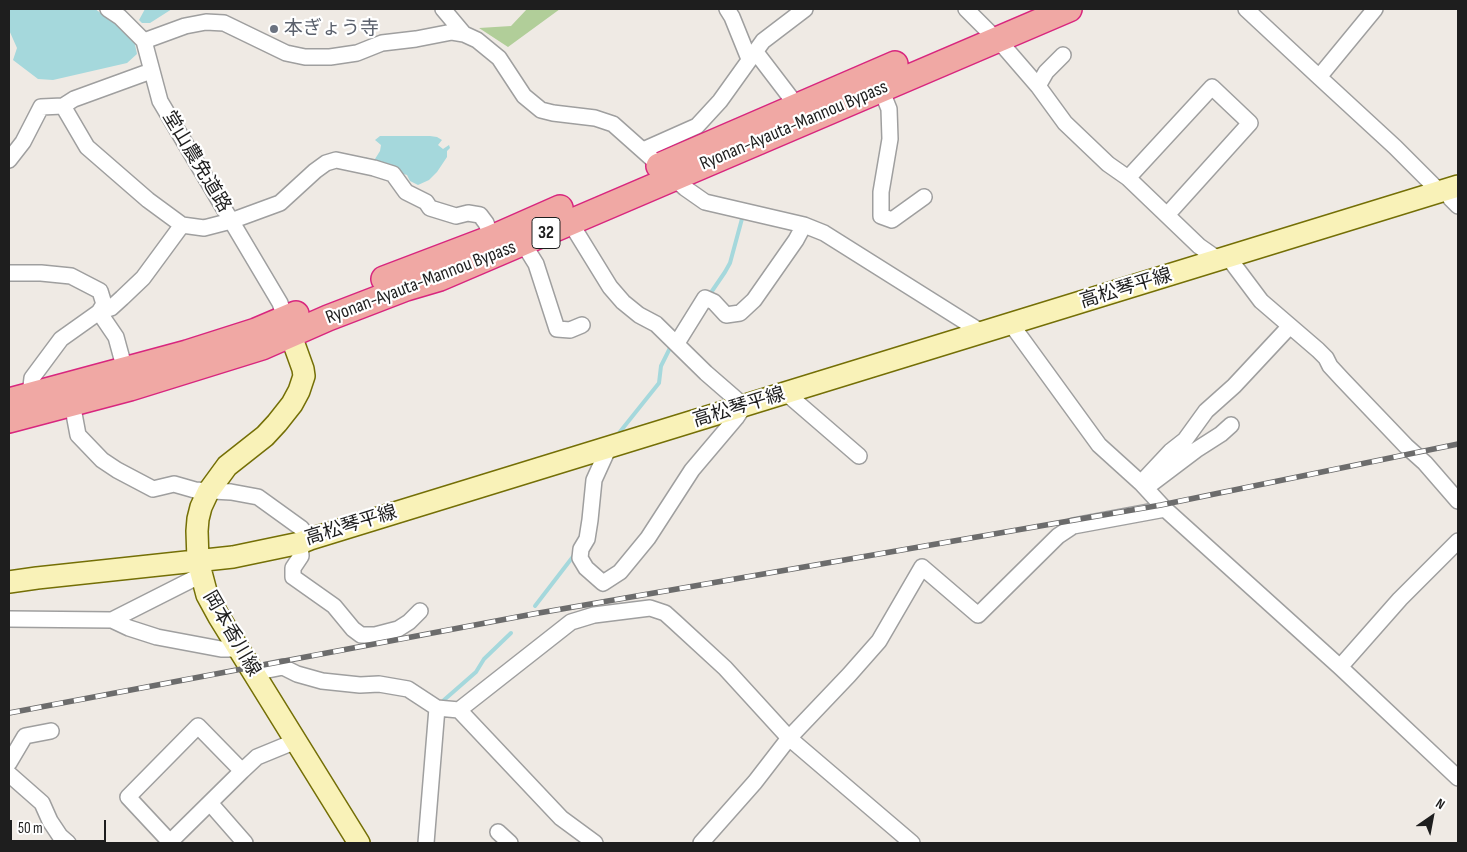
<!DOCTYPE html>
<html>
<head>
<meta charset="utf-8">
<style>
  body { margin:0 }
  #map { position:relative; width:1467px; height:852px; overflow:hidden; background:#efeae4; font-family:"Sofia Sans Condensed",sans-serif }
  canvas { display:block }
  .frame { position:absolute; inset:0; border:10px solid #1e1e1e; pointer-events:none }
  .north { position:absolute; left:1407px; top:792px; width:50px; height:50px; -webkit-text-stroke:4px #fff; paint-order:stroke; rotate:33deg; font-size:14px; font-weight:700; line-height:20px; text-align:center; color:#1e1e1e }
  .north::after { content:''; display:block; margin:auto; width:18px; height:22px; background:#1e1e1e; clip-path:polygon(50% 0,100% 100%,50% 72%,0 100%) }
  .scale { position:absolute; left:10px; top:820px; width:96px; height:22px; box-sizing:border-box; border:2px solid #1e1e1e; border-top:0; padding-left:6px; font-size:15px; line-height:18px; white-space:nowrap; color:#1e1e1e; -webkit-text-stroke:4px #fff; paint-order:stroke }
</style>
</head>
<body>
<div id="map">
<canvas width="1467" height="852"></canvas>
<div class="frame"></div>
<div class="north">N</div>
<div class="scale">50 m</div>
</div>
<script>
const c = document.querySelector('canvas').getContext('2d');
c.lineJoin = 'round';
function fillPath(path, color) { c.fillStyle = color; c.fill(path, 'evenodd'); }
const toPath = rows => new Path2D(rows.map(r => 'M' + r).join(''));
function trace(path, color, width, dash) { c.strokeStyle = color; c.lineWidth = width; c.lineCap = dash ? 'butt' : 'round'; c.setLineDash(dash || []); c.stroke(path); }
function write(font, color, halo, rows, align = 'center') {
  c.font = font + ' "Sofia Sans Condensed","Noto Sans JP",sans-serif'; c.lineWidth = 4.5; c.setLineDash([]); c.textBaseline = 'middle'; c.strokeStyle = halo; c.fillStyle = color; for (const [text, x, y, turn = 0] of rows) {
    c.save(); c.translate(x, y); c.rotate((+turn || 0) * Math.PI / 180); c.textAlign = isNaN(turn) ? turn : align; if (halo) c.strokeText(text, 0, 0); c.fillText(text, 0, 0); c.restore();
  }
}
fillPath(toPath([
  [527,9,560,9,508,47,479,28,511,26]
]), '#b1ce99');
fillPath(toPath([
  [9,9,95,9,124,29,134,40,137,54,127,63,53,80,38,79,13,60,17,48,9,30],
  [145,9,172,9,150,23,142,23,139,20],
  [380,136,430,136,437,137,442,140,438,145,443,149,449,145,450,148,447,151,447,157,437,172,429,180,418,185,410,181,407,175,367,163,366,157,370,160,375,159,380,151,381,145,375,140]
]), '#a5d8dc');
trace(toPath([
  [710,294,725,272,730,263,743,215],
  [619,433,659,383,661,366,671,346],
  [535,606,575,554],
  [444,700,476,672,484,659,511,633]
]), '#a5d8dc', 4);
const minor = toPath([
  [108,9,120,17,144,41,160,101,280,303,285,318],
  [443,9,464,34],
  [727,9,732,17,749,59],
  [966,9,1006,49,1038,86,1065,123,1108,164,1128,178,1199,246,1219,260],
  [1246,9,1319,77,1395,147,1440,192],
  [144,41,185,26,206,22,224,23,286,53,305,57,330,57,357,53,382,43,416,39,452,32,464,34,477,40,499,58,524,96,541,110,553,113,595,118,613,124,685,188,705,202,804,225,824,233,983,333],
  [755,51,797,106],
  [1319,77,1375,9],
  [1038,86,1046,72,1063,55],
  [881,89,889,109,890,139,881,192,881,216,892,220,924,197],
  [63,106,87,147,148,200,182,225,204,228,231,221,280,203,315,171,326,163,336,160,374,168,393,174,406,192,426,202,430,208,456,216,468,213,480,215,486,223,492,238,523,243,536,264,557,329,570,330,582,325],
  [643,150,697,126,720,101,763,41,805,9],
  [9,160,23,142,41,107,63,106,74,99,151,71],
  [1128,178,1212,87,1250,123,1167,215],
  [1448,189,1451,199,1458,206],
  [570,222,610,287,623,302,639,315,656,324,706,373,744,406,736,418,692,470,648,538,620,572,603,583,586,568,580,558,581,549,587,539,590,520,594,480,609,447],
  [1228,257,1261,301,1318,350,1326,358,1330,366,1342,379,1406,446,1425,463,1458,501],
  [9,273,41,273,71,276,100,291,104,304,99,312,116,337,125,370],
  [1011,324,1099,445,1141,483,1165,509,1340,667,1458,778],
  [677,343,705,298,714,302,726,315,740,313,754,300,796,240,804,225],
  [786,393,859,456],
  [30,395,32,378,61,339,99,312,111,308,122,298,143,278,182,225],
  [72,403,78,435,102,460,117,470,153,489,174,484,195,490,231,492,258,497,301,528,310,539],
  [1141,483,1171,451,1185,440,1206,411,1234,386,1290,326],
  [1147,487,1196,450,1221,434,1231,425],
  [300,543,301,556,293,568,293,577,334,606,353,629,361,635,375,635,398,629,409,622,420,611],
  [9,619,112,620,129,628,157,637,221,649,238,649],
  [112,620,201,575],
  [1340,667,1400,599,1458,541],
  [253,673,283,667,297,674,322,681,360,685,379,684,408,689,437,708,459,710,571,622,594,615,650,608,665,613,675,622,725,668,789,738,912,843],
  [459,710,561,818,595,843],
  [9,763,25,736,51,731],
  [242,771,198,726,128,797,170,842,242,771,257,757,296,741],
  [9,774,42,803,50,821,60,836,68,843],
  [210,803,245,843],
  [498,832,510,843],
  [426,843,437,708],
  [701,843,755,782,789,738,849,675,879,641,922,567,978,615,1058,536,1073,526,1165,509]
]);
const secondary = toPath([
  [285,319,303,369,304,376,299,391,292,404,277,423,265,436,227,466,208,492,201,507,198,519,197,531,198,561,207,595,219,617,359,843],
  [9,582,37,578,233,557,300,543,310,539,1458,186]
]);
const trunk = toPath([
  [659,166,895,64],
  [384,279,492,238,560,208],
  [9,401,187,353,256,331,296,314],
  [9,420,130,388,262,347,328,318,406,288,440,278,1069,9]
]);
trace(minor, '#9f9f9f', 18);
trace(secondary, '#746f06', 24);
trace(trunk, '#d8267e', 28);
trace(minor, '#fff', 15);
trace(secondary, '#f9f2b8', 21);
trace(trunk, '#f0a8a4', 25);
const rail = toPath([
  [9,713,533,614,1161,505,1458,444]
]);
trace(rail, '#6c6c6c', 5.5);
trace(rail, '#fff', 4, [11]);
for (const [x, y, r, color] of [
  [274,29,5,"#6b7280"]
]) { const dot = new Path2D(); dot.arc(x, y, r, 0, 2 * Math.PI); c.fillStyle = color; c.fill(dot); trace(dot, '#fff', 2); }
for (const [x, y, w] of [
  [546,233,28]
]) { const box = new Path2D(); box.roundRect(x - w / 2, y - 15.5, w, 31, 4); c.fillStyle = '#fff'; c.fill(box); trace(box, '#1e1e1e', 1); }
write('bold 18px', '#1e1e1e', null, [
  ["32",546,233]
]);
write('19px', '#5b616d', '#fff', [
  ["本ぎょう寺",284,29]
], 'left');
write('19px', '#1e1e1e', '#fff', [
  ["Ryonan-Ayauta-Mannou Bypass",794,126,-23],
  ["堂山農免道路",196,162,59],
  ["Ryonan-Ayauta-Mannou Bypass",421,283,-21],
  ["高松琴平線",1126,289,-17],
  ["高松琴平線",739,408,-17],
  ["高松琴平線",351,526,-17],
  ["岡本香川線",231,634,60]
]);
</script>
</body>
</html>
